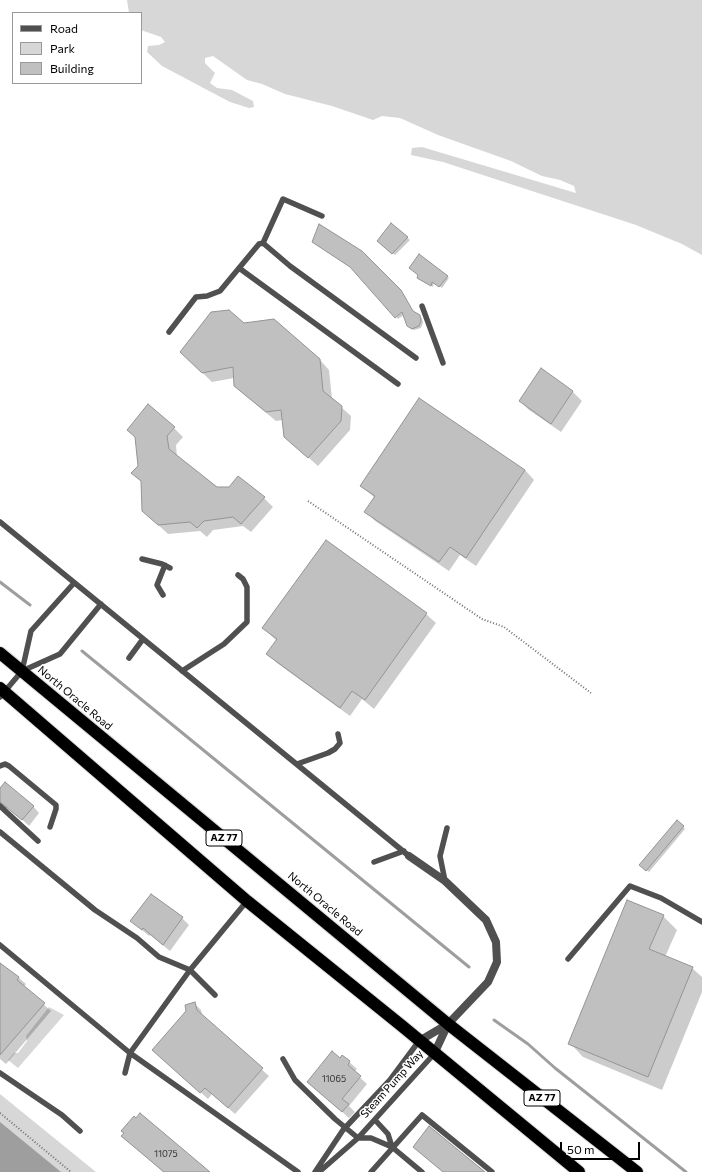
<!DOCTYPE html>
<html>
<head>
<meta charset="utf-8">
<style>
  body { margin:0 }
  #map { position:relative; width:702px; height:1172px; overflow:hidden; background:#fff; font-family:Commissioner,sans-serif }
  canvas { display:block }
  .legend { position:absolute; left:12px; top:12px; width:130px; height:72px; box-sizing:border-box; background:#fff; border:1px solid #999; margin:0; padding:5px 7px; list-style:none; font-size:12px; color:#000 }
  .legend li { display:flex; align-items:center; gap:8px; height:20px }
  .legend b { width:20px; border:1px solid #999 }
  .scale { position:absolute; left:560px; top:1142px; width:80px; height:18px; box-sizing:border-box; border:2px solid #000; border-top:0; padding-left:5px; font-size:12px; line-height:14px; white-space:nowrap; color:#000; -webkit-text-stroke:3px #fff; paint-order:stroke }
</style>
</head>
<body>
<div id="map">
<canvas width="702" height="1172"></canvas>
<ul class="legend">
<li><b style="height:5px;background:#505050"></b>Road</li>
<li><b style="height:11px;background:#d7d7d7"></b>Park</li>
<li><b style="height:11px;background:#c0c0c0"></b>Building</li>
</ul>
<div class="scale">50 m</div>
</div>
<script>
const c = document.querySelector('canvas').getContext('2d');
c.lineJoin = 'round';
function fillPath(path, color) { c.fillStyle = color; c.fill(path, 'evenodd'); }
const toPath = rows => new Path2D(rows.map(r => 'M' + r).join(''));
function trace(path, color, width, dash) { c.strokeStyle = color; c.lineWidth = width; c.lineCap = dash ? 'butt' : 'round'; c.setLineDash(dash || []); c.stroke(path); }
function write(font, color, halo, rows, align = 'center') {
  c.font = font + ' Commissioner,sans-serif'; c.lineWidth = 3; c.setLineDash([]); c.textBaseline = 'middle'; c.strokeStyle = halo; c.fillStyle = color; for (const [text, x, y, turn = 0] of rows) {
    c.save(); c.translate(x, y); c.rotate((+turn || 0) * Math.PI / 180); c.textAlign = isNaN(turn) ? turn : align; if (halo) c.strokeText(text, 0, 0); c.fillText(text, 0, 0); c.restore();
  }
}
fillPath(toPath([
  [127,0,702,0,702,255,682,244,636,225,443,162,411,155,412,148,422,147,576,193,574,186,560,180,542,176,511,161,438,135,400,118,382,116,373,120,332,106,285,94,262,84,247,80,213,56,205,58,205,63,215,73,210,83,217,88,232,90,253,101,254,107,249,108,230,102,162,66,147,52,148,46,159,45,165,42,161,37,141,30,141,13,129,13],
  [49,1007,64,1015,18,1068,8,1060,14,1053,18,1053,27,1041,26,1036],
  [0,1094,96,1172,0,1172]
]), '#d7d7d7');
fillPath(toPath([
  [0,1122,61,1172,0,1172]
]), '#9e9e9e');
fillPath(toPath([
  [391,224,410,240,395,255,378,241],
  [353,269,403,294,414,313,422,318,423,323,421,328,414,330,410,328,404,315,398,319],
  [419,275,447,277,449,278,442,288,434,282,433,287,420,280,418,278],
  [244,324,320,360,329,370,332,399,351,416,350,430,318,466,285,437,283,420,276,421,245,395,235,386,234,378,212,382,181,352],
  [541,370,573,392,582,401,561,432,529,410,520,401],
  [174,428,183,437,176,445,177,457,216,488,230,488,264,498,273,507,251,532,243,526,213,530,207,537,200,531,168,534,143,511,142,482,133,473],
  [525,470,534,480,476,566,460,555,449,571,375,521,366,511,375,498,361,486],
  [326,541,426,614,436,623,374,709,362,699,350,716,277,663,268,654,277,641,263,628],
  [0,789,33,806,39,813,29,826,10,808,0,808],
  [677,821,685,829,649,872,640,865],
  [663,916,677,930,665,957,692,968,702,977,702,992,662,1090,583,1057,570,1043],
  [182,918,189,925,170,951,150,935,149,936,131,921],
  [0,964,19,978,26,984,24,987,51,1011,6,1064,0,1059],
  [194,1003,201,1010,203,1017,269,1076,235,1114,212,1094,208,1099,153,1050],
  [343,1056,357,1069,354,1072,367,1084,349,1106,355,1112,349,1118,308,1082],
  [123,1136,209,1172,163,1172]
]), '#0003');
trace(toPath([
  [0,582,30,605],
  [82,651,469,967],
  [494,1020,528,1044,555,1068,686,1172]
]), '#9e9e9e', 3);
const building = toPath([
  [391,223,408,237,392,254,377,241,391,223],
  [319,224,362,251,401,290,413,311,420,315,421,321,419,326,412,329,407,326,402,312,395,318,350,267,312,242,319,224],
  [419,254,448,276,439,287,432,282,431,286,417,278,418,275,409,268,419,254],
  [229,310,244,323,274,319,320,359,323,391,342,406,341,421,308,458,284,437,281,410,266,412,234,386,233,367,202,373,180,352,211,312,229,310],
  [541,368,573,391,551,424,519,401,541,368],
  [419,398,525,470,466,558,450,547,439,562,364,512,375,496,360,486,419,398],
  [148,404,175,427,167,436,169,449,217,487,229,487,238,476,265,497,241,524,233,517,204,521,197,528,190,522,158,525,142,511,141,481,131,473,138,466,135,437,127,430,148,404],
  [326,540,427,613,365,700,352,691,340,708,266,654,277,639,262,628,326,540],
  [5,782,34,806,22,820,0,802,0,788,5,782],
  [677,820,684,826,646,871,639,865,677,820],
  [151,894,183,917,163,945,143,928,142,930,130,921,151,894],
  [627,900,664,915,649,949,693,967,648,1077,568,1044,627,900],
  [0,963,19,977,17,980,45,1003,0,1055,0,963],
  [195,1002,197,1010,263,1068,228,1108,205,1088,200,1093,152,1050,186,1011,185,1005,195,1002],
  [332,1051,340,1058,342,1055,350,1061,348,1065,361,1076,342,1099,349,1104,342,1112,307,1082,332,1051],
  [140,1113,210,1172,164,1172,121,1136,124,1133,121,1131,134,1116,136,1118,140,1113],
  [429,1126,485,1172,443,1172,413,1147,429,1126]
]);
fillPath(building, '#c0c0c0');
trace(building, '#949494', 1);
const highway = toPath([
  [0,653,448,1024,637,1172],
  [0,688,247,901,402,1026,579,1172]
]);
trace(highway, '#dbdbdb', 14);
trace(toPath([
  [308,501,482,619,504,627,591,693],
  [0,1113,71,1172]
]), '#727272', 2, [1, 2]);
trace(toPath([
  [263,243,283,199,322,216],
  [239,268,398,384],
  [422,306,443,363],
  [169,332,196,297,207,296,220,291,259,244,263,243,290,266,416,358],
  [0,522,409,856],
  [142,559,162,564,170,568],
  [163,595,157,585,165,565],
  [129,658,143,639],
  [22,671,60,654,101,604],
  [182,671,224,644,247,622,247,587,243,579,238,575],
  [0,697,22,671,31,631,74,583],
  [297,764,328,753,335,749,340,743,338,734],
  [0,766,5,764,9,766,56,805,56,809,50,827],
  [0,806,38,841],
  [0,832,95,910,137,938,159,957,190,970,215,995],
  [374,862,404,851],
  [445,881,440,856,447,828],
  [0,945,130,1053,298,1172],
  [568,959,630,886,661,898,702,922],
  [283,1059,295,1080,335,1119,358,1138,371,1138,392,1147,422,1172],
  [0,1073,62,1115,80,1131],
  [125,1073,130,1053,190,970,247,901],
  [375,1120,388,1134,392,1147],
  [315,1172,343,1130,390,1080,419,1041],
  [319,1172,358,1138,434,1054],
  [371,1172,422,1115,492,1172]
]), '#505050', 5.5);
trace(toPath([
  [409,856,445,881,486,920,496,942,497,962,488,982,448,1024,434,1054],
  [419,1041,448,1024]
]), '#505050', 8);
trace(highway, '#000', 12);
write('9px', '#303030', null, [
  ["11065",334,1079],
  ["11075",166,1154]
]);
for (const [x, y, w] of [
  [224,838,36],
  [542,1098,36]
]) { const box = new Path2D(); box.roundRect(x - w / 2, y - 8, w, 16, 3); c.fillStyle = '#fff'; c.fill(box); trace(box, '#000', 1); }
write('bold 10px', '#000', null, [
  ["AZ 77",224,838],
  ["AZ 77",542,1098]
]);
write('11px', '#000', '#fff', [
  ["North Oracle Road",75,698,40],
  ["North Oracle Road",325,904,40],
  ["Steam Pump Way",392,1084,-48]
]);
</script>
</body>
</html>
